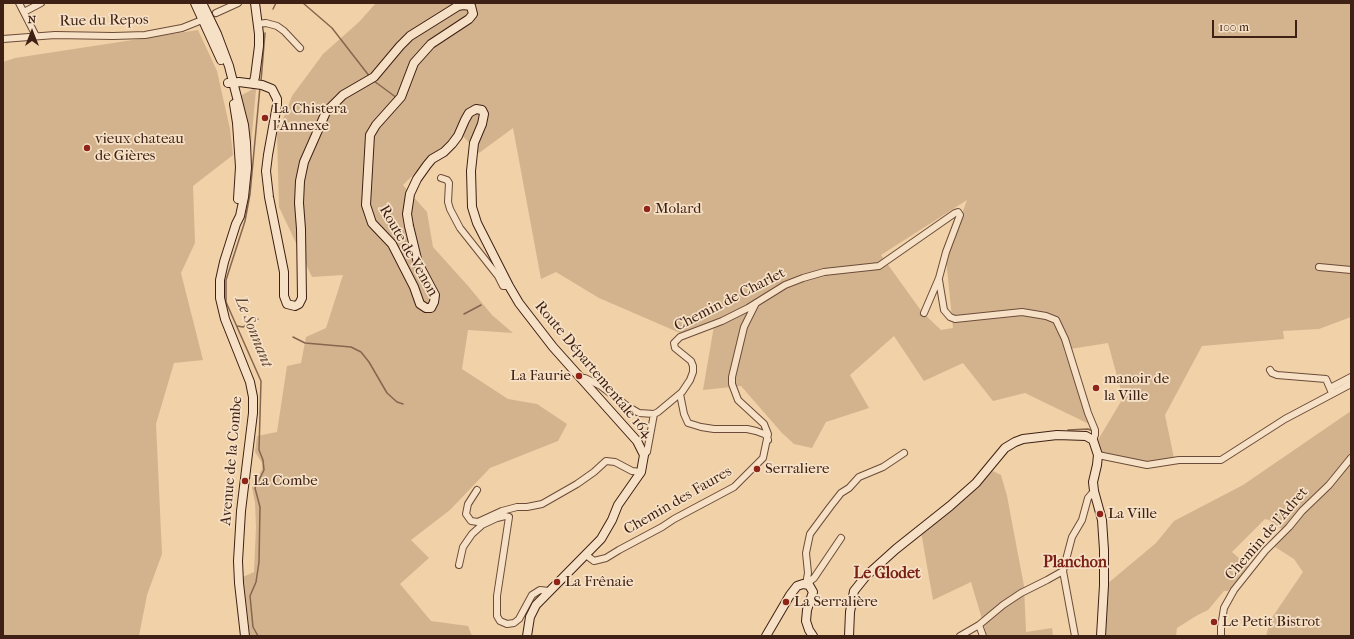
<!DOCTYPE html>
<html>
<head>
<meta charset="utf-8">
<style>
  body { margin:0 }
  #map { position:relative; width:1354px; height:639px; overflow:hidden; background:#f1d1a7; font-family:"IM FELL French Canon",serif }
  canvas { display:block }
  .frame { position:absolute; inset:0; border:4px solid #3e2014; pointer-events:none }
  .north { position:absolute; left:12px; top:12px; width:40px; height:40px; -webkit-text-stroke:3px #f6e1c6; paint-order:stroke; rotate:0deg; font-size:11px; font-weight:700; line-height:16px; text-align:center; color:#3e2014 }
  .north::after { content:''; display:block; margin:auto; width:14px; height:18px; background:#3e2014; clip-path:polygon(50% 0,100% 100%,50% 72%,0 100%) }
  .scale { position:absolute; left:1212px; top:20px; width:85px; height:18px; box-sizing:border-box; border:2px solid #3e2014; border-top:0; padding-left:5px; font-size:12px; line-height:14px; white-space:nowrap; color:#3e2014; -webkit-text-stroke:3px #f6e1c6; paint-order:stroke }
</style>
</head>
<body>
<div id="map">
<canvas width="1354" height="639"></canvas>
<div class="frame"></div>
<div class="north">N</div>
<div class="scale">100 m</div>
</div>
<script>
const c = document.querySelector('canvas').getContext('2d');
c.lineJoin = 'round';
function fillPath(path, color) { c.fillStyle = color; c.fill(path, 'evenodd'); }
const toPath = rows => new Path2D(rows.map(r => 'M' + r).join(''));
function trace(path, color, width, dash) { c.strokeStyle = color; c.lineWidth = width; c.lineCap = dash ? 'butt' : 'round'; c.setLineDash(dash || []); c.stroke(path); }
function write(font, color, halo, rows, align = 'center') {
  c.font = font + ' "IM FELL French Canon",serif'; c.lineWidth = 3.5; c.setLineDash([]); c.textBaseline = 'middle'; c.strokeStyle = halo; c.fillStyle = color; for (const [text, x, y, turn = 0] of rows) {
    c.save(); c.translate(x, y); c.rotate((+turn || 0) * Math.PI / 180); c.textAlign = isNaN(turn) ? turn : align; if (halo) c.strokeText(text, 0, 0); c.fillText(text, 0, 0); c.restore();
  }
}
fillPath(toPath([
  [376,3,1351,3,1351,317,1319,329,1283,331,1284,339,1202,346,1165,415,1174,458,1150,462,1139,462,1101,454,1098,440,1123,398,1108,343,1064,350,1091,425,1025,393,993,401,963,363,924,381,894,336,850,375,869,408,826,422,812,448,794,444,782,433,741,386,703,390,715,320,680,333,599,298,556,272,541,279,513,128,479,153,458,131,403,185,427,212,433,247,469,287,492,315,513,333,468,330,462,369,508,399,537,404,567,424,558,441,490,468,450,510,411,540,429,558,400,584,431,621,468,626,472,636,250,636,243,577,254,572,256,527,255,503,252,487,253,479,260,473,262,469,262,463,255,452,257,436,277,432,287,366,301,363,306,337,326,328,343,275,312,277,279,207,277,134,292,96,323,54,359,22],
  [967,200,946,259,953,328,941,330,922,312,881,255],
  [198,30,217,71,230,129,233,155,193,186,195,243,181,273,203,360,174,363,156,424,162,554,147,595,139,636,3,636,3,62,15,58],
  [255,88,256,90,251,144,249,144,240,96],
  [1351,411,1351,636,1266,636,1271,619,1303,572,1294,559,1275,547,1286,532,1269,520,1265,519,1232,552,1249,567,1228,591,1224,591,1208,610,1196,616,1177,628,1176,636,1105,636,1107,584,1156,543,1174,521,1243,485],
  [993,471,1001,475,1007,496,1024,586,1026,632,1052,628,1053,636,987,636,971,582,933,600,921,532,942,517]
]), '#d3b38e');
trace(toPath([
  [303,3,332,28,370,77],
  [273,9,276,3],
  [261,81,265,33],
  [374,81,397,98],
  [464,314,481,305],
  [237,326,243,327,258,319],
  [293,337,305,343,351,347,361,352,369,362,387,393,397,402,403,404],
  [1068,430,1088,429,1093,431],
  [258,636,253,627,250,596,256,582,259,562,260,507,255,488,264,470,263,460,259,450,261,381,226,302,226,280,245,221,250,194,260,87]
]), '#85664e', 1.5);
const street = toPath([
  [19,3,36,36],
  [24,12,41,3],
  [216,13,238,3],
  [257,24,266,23,277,26,284,31,300,48],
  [3,39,55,35,113,36,145,35,182,28,207,18],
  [441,178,447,180,449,183,448,202,450,209,460,228,498,276,503,286,509,286],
  [1319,267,1351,270],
  [939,280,944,310,950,317,955,319,1022,312,1046,316,1056,320,1065,339,1088,413,1095,430,1095,435,1093,440],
  [1270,370,1272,373,1277,375,1326,379,1332,393],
  [581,379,585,378,601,386,627,406,639,413,654,414,658,412,682,392,690,380,693,372,693,366,691,361,675,348,674,343,680,337,722,321,748,308,785,285,803,278,824,272,879,266,955,213,958,212,960,215,946,252,939,278,924,313],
  [1330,388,1351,377],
  [680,394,684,414,688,423,701,427,714,429,747,429,756,431,764,434,767,436,768,440],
  [644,455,647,452,654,414],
  [1098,455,1147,465,1179,460,1221,460,1285,419,1351,384],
  [477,490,468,504,466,514,471,521,478,522,502,511,517,507,527,507,542,504,577,484,594,472,606,461,615,462,632,471,641,472],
  [586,555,594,561,606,558,619,550,662,527,674,519,734,487,763,458,768,434,764,424,738,400,732,384,732,377,744,327,756,303],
  [459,565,463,547,472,534,482,525,497,518,505,516,509,517,497,596,497,616,500,621,507,624,514,623,519,619,532,595,540,590,549,591],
  [806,584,808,573,806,553,810,534,830,507,841,493,849,488,859,477,883,467,904,453],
  [806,584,814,578,841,538],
  [979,625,983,636],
  [960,636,979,625,1003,605,1021,593,1047,580,1063,571],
  [1075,636,1063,571,1072,537,1082,520,1088,498,1094,491],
  [1221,636,1221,627,1224,608,1234,590,1265,551,1289,527,1302,511,1329,485,1351,458]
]);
const secondary = toPath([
  [195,3,221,60],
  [202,3,217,34,229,66,244,125,246,143,247,168,244,197,240,216,236,224,224,262,220,280,220,298,225,319,250,382,253,397,253,413,241,511,238,561,239,583,245,636],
  [228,83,239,82,262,85,272,89,277,99,277,105,268,155,266,171,269,197,284,272,284,296,287,304,295,306,299,304,302,298,301,229,299,203,300,181,304,162,326,112,343,95,374,77,400,46,410,36,458,6,463,5,471,6,473,14,469,19,431,44,414,63,401,97,376,125,370,135,366,205,372,223,392,244,414,287,420,304,426,308,431,308,434,302,435,295,418,263,409,226,407,214,410,194,417,179,427,165,432,159,444,152,452,144,458,136,465,120,469,113,476,109,482,110,484,114,482,124,474,143,471,171,472,207,477,223,509,286,519,303,553,347,637,441,644,455,641,472,618,505,612,520,601,539,536,605,530,617,527,636],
  [253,84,255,77,259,46,259,34,255,3],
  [234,104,237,123,240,167,238,199],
  [766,636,790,595,797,586,803,584,809,585,813,592,807,610,806,621,809,630,813,636],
  [849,636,850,612,854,591,866,576,896,549,950,506,976,483,1005,448,1015,442,1023,439,1057,435,1086,436,1093,440,1098,455,1097,465,1093,482,1094,491,1102,520,1104,550,1104,585,1101,636]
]);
trace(street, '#6b4c39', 8);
trace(secondary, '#3e2014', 10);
trace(street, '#f6e1c6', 6);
trace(secondary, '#f6e1c6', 8);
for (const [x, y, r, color] of [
  [265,118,4,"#8f2418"],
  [87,148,4,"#8f2418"],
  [647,209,4,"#8f2418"],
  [579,376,4,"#8f2418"],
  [1096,388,4,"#8f2418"],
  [757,469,4,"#8f2418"],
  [245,481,4,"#8f2418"],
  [1100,514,4,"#8f2418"],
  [557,582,4,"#8f2418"],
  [786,602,4,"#8f2418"],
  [1214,622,4,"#8f2418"]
]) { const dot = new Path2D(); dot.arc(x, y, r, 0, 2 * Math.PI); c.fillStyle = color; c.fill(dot); trace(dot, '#f6e1c6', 1.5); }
write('15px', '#3e2014', '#f6e1c6', [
  ["Rue du Repos",104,21,-1],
  ["Route de Venon",408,251,60],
  ["Chemin de Charlet",730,300,-27],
  ["Route Départementale 164",593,370,50],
  ["Avenue de la Combe",232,461,-85],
  ["Chemin des Faures",678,501,-30],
  ["Chemin de l'Adret",1267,534,-49]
]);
write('15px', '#3e2014', '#f6e1c6', [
  ["La Chistera",273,109],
  ["l’Annexe",273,126],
  ["vieux chateau",95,139],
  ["de Gières",95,156],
  ["Molard",655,209],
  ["La Faurie",571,376,"right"],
  ["manoir de",1104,379],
  ["la Ville",1104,396],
  ["Serraliere",765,469],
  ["La Combe",253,481],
  ["La Ville",1108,514],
  ["La Frênaie",565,582],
  ["La Serralière",794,602],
  ["Le Petit Bistrot",1222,622]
], 'left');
write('italic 16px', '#614331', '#f6e1c6', [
  ["Le Sonnant",253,332,68]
]);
write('bold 16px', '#7a1f14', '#f6e1c6', [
  ["Planchon",1075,563],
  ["Le Glodet",887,574]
]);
</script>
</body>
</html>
